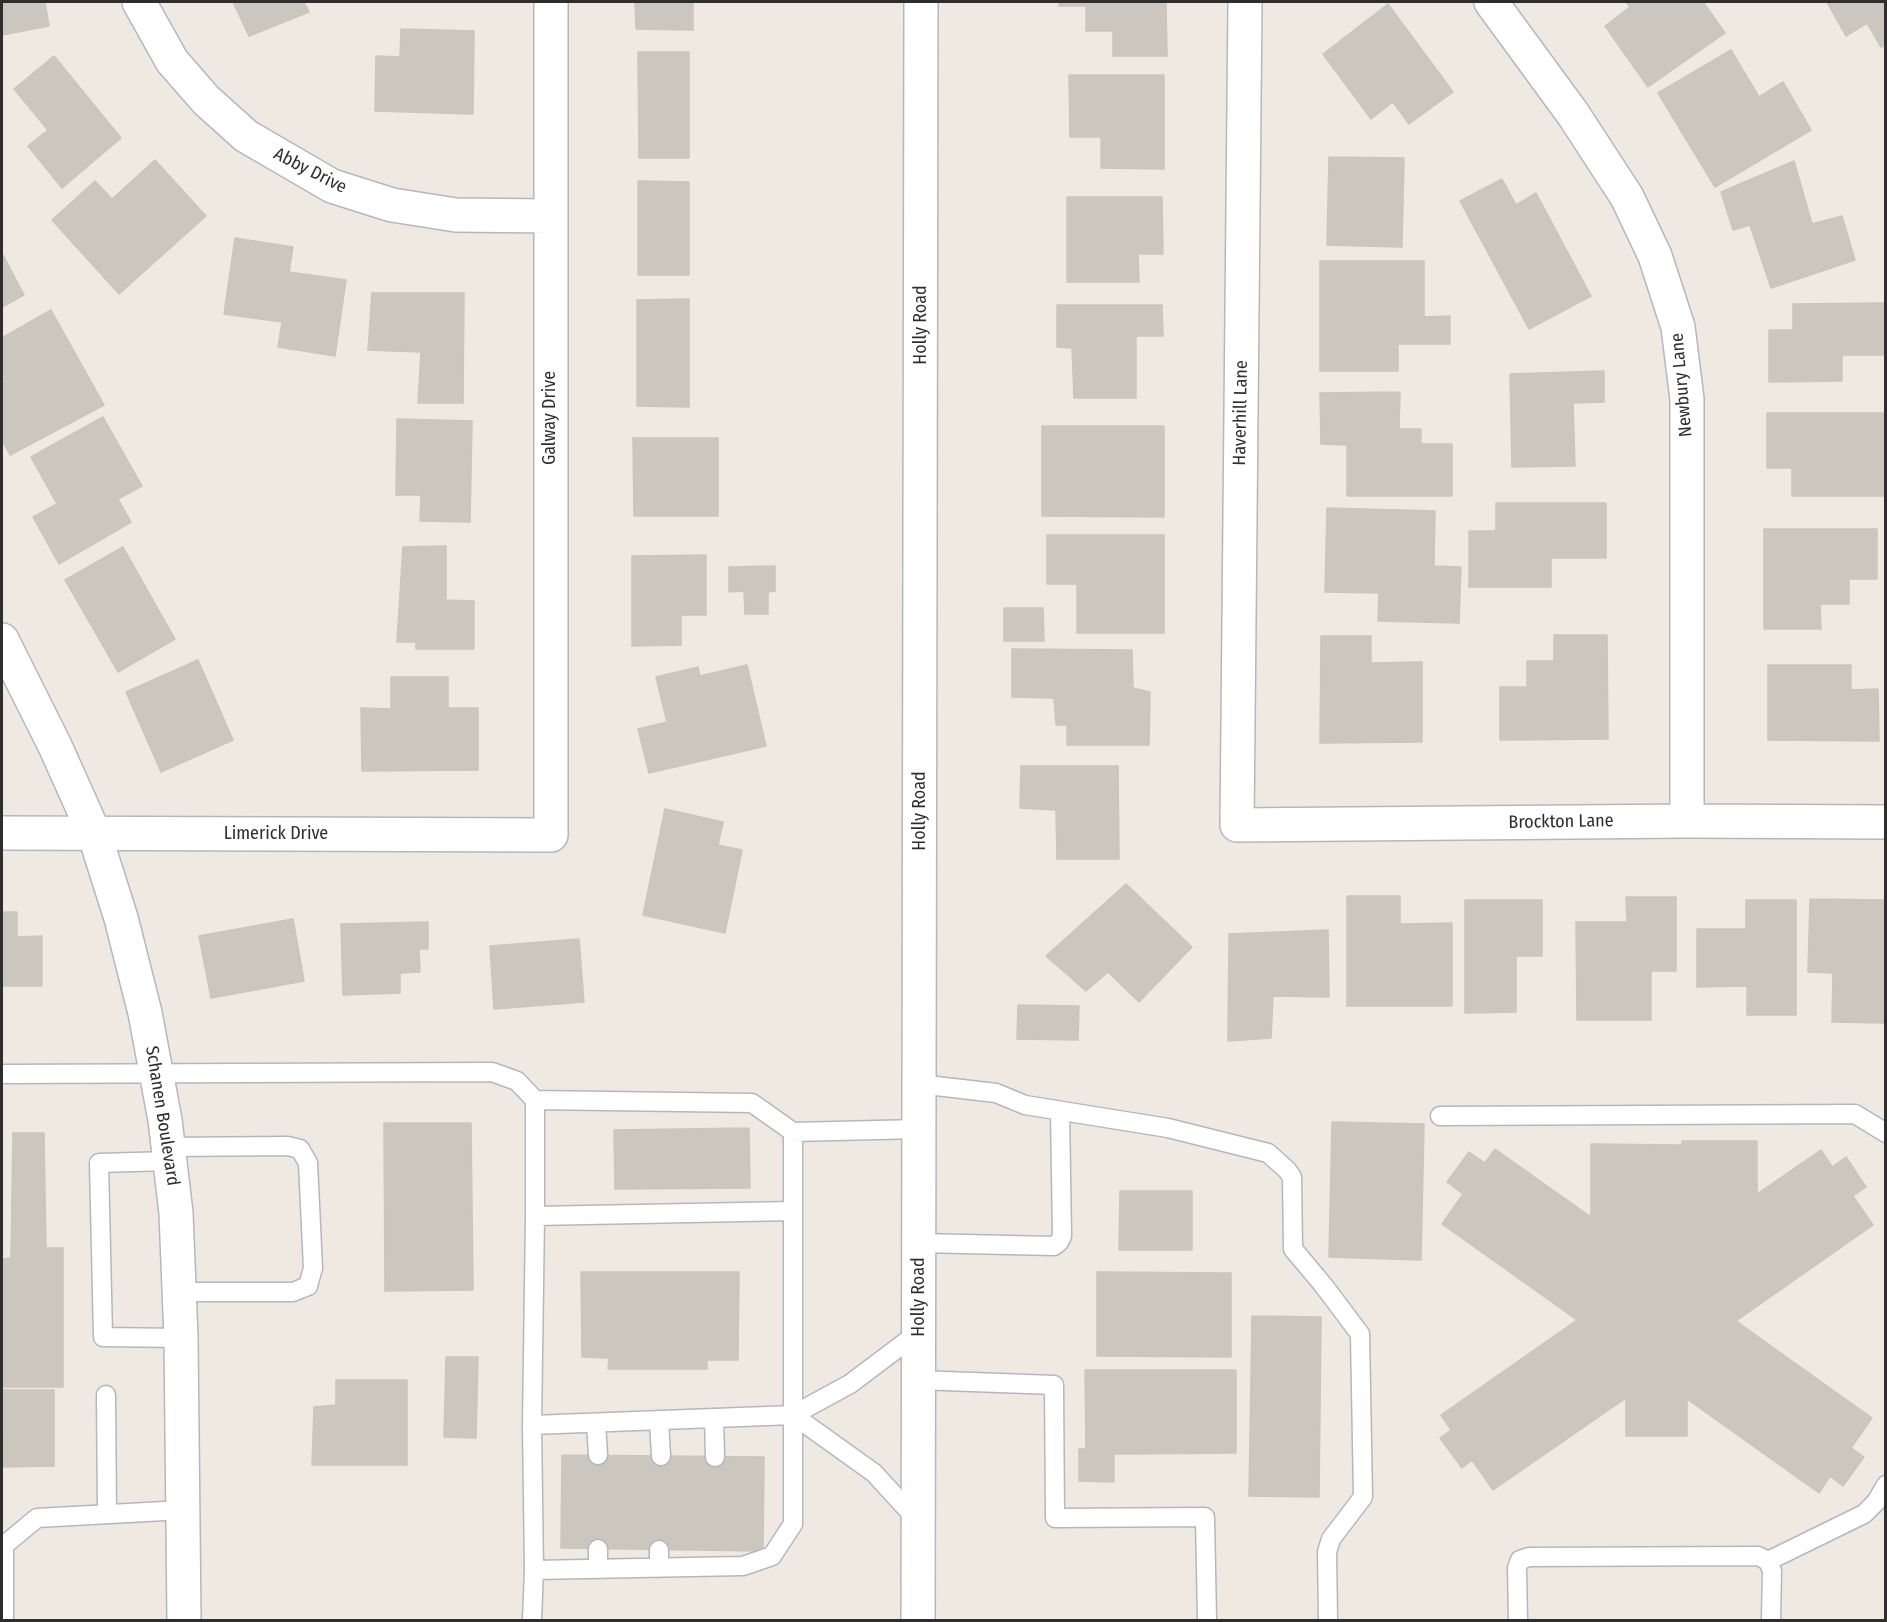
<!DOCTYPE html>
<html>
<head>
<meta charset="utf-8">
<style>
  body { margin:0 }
  #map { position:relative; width:1887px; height:1622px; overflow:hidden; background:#efe9e1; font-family:"Fira Sans Condensed",sans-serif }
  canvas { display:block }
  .frame { position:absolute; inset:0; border:3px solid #2e2e2e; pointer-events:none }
</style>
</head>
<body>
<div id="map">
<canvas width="1887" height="1622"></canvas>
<div class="frame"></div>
</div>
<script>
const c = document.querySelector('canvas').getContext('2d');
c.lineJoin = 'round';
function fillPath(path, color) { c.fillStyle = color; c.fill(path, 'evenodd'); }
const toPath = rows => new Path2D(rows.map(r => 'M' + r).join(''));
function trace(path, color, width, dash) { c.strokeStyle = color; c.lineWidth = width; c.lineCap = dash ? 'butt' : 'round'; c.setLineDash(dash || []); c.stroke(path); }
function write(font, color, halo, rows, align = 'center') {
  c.font = font + ' "Fira Sans Condensed",sans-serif'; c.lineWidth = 4.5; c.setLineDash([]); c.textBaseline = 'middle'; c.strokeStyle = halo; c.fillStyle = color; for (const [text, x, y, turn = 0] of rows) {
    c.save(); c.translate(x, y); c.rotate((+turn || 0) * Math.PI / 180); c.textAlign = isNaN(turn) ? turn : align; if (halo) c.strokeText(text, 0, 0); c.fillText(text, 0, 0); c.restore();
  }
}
const building = toPath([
  [2,2,45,2,49,26,2,35,2,2],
  [233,2,304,2,309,12,249,36,233,2],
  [635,2,693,2,693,30,636,29,635,2],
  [1059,2,1166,2,1167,56,1113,56,1113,31,1086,31,1086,6,1059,6,1059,2],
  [1626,2,1703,2,1725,33,1648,87,1605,26,1630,7,1626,2],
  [1827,2,1886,2,1886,44,1881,47,1867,23,1846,36,1827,2],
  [1388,4,1453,92,1409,124,1393,102,1371,119,1323,54,1388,4],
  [401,29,474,31,473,114,375,111,376,56,400,57,401,29],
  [1731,50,1759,97,1783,82,1811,130,1715,187,1658,93,1731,50],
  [638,52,689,52,689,158,639,158,638,52],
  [54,56,121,138,62,188,28,146,48,130,14,89,54,56],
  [1069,75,1164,75,1164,169,1101,168,1101,137,1070,137,1069,75],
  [1329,157,1404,158,1402,247,1327,245,1329,157],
  [155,160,206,216,119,294,52,220,95,181,112,199,155,160],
  [1794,161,1812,224,1842,216,1855,260,1771,288,1750,225,1733,230,1721,192,1794,161],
  [1502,179,1516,205,1536,193,1591,296,1529,329,1460,201,1502,179],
  [638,181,689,182,689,275,638,275,638,181],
  [1067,197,1162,197,1163,254,1138,254,1139,282,1067,282,1067,197],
  [235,238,293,247,289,272,346,280,335,356,278,347,282,322,224,314,235,238],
  [2,253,24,295,2,307,2,253],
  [1320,261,1424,261,1424,317,1450,316,1450,344,1398,344,1398,371,1320,371,1320,261],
  [372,293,464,293,463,403,418,403,421,352,368,350,372,293],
  [689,299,689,407,637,406,637,300,689,299],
  [1886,303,1886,355,1842,355,1842,381,1769,382,1769,330,1793,330,1793,304,1886,303],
  [1057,305,1162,305,1163,336,1136,336,1136,398,1074,398,1072,348,1057,347,1057,305],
  [51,310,104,405,10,455,2,440,2,379,5,378,2,370,2,338,51,310],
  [1604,371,1604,402,1573,403,1575,466,1512,467,1510,374,1604,371],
  [1400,392,1399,429,1421,429,1421,444,1452,444,1452,496,1347,496,1347,445,1321,444,1320,393,1400,392],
  [1767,413,1886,413,1886,496,1792,496,1792,468,1767,468,1767,413],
  [103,417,142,486,118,499,131,522,59,564,33,517,57,504,31,457,103,417],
  [397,419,472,421,470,522,420,521,421,495,396,495,397,419],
  [1042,426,1164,426,1164,517,1042,516,1042,426],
  [633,438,718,438,718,516,634,516,633,438],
  [1496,503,1606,503,1606,558,1551,558,1551,587,1469,587,1469,531,1496,531,1496,503],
  [1327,508,1435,511,1434,566,1461,567,1459,623,1378,621,1379,593,1325,592,1327,508],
  [1764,529,1877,529,1877,579,1849,579,1849,604,1820,604,1821,629,1764,629,1764,529],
  [1047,535,1164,535,1164,633,1077,633,1077,584,1047,584,1047,535],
  [446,546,446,600,474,601,474,649,416,649,416,642,397,642,403,547,446,546],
  [123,547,175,639,118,672,65,580,123,547],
  [706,555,706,615,681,615,681,645,632,646,632,556,706,555],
  [775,566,775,591,768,592,768,614,745,614,744,591,729,592,729,567,775,566],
  [1004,608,1043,608,1044,641,1004,641,1004,608],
  [1554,635,1607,635,1608,739,1500,740,1500,687,1527,687,1527,661,1554,661,1554,635],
  [1321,636,1371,636,1371,663,1422,662,1422,742,1320,743,1321,636],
  [1012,649,1132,650,1133,688,1150,692,1149,745,1067,745,1067,725,1056,725,1054,698,1012,697,1012,649],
  [198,660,233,740,161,772,126,692,198,660],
  [747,665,766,746,649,773,638,729,667,722,656,677,698,667,700,676,747,665],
  [1768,665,1851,665,1851,690,1878,689,1879,741,1768,740,1768,665],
  [391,677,448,677,448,708,478,708,478,770,362,771,361,708,391,709,391,677],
  [1021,766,1118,766,1119,859,1057,859,1056,810,1020,808,1021,766],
  [665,809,723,822,718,845,742,850,725,933,643,915,665,809],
  [1126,884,1192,947,1139,1002,1108,972,1086,991,1046,956,1126,884],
  [1347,896,1400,896,1400,924,1452,923,1452,1006,1347,1006,1347,896],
  [1626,897,1676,897,1676,971,1651,971,1651,1020,1577,1020,1576,922,1627,922,1626,897],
  [1810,899,1886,900,1886,1023,1832,1022,1833,973,1808,972,1810,899],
  [1465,900,1542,900,1542,956,1516,956,1516,1012,1465,1013,1465,900],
  [1746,900,1796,900,1796,1015,1747,1015,1747,986,1697,987,1697,929,1746,929,1746,900],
  [2,912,17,912,17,937,42,936,42,986,2,986,2,912],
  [293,919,304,981,211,998,199,936,293,919],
  [428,922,428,949,419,949,420,972,400,973,400,993,343,995,341,924,428,922],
  [1328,930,1329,997,1273,996,1271,1038,1228,1041,1229,934,1328,930],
  [579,939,584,1002,494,1009,490,946,579,939],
  [1018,1005,1079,1006,1078,1040,1017,1039,1018,1005],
  [1332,1122,1424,1124,1421,1260,1329,1257,1332,1122],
  [384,1123,471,1123,473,1290,385,1291,384,1123],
  [749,1128,750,1188,615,1189,614,1130,749,1128],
  [13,1133,44,1133,46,1248,63,1248,63,1387,2,1387,2,1259,11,1258,13,1133],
  [1682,1141,1757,1141,1757,1194,1821,1150,1832,1167,1846,1157,1866,1187,1853,1196,1873,1225,1736,1321,1872,1418,1851,1448,1864,1457,1843,1486,1830,1476,1819,1493,1687,1399,1687,1436,1626,1436,1626,1398,1493,1490,1472,1460,1462,1468,1440,1438,1451,1430,1441,1415,1577,1320,1442,1224,1463,1194,1447,1182,1469,1152,1485,1163,1495,1149,1591,1217,1591,1144,1682,1145,1682,1141],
  [1120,1191,1192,1191,1192,1250,1119,1250,1120,1191],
  [581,1272,739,1272,738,1360,707,1360,707,1369,608,1369,609,1358,582,1357,581,1272],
  [1097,1272,1231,1273,1231,1357,1097,1356,1097,1272],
  [1252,1316,1321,1317,1319,1497,1249,1496,1252,1316],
  [446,1357,478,1357,476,1438,444,1437,446,1357],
  [1085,1370,1236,1370,1236,1453,1114,1454,1114,1482,1079,1481,1079,1449,1086,1449,1085,1370],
  [336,1380,407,1380,407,1465,312,1465,314,1407,336,1405,336,1380],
  [2,1390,54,1390,54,1466,3,1467,2,1390],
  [562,1455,764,1457,763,1551,561,1548,562,1455]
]);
fillPath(building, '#cbc7bf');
trace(building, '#cbc5ba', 1.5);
const lane = toPath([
  [2,1074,492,1072,517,1081,535,1100],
  [919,1084,996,1093,1025,1105,1168,1128,1268,1153,1287,1170,1292,1177,1293,1249,1324,1286,1360,1334,1363,1497,1331,1539,1327,1552,1328,1620],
  [1440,1116,1855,1114,1886,1133],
  [168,1147,288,1146,300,1149,308,1163,313,1268,308,1286,293,1292,180,1292],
  [170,1161,99,1163,103,1337,181,1338],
  [793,1211,535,1216,535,1100,752,1103,793,1132],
  [919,1243,1054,1246,1059,1242,1062,1236,1060,1111],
  [918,1380,1054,1385,1055,1518,1205,1517,1207,1620],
  [106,1395,107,1513],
  [793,1415,874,1473,917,1520],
  [714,1418,715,1457],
  [659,1420,661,1456],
  [596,1423,598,1455],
  [532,1425,535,1216],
  [2,1547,37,1518,183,1510],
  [1768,1561,1864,1514,1876,1502,1886,1485],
  [659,1568,659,1550],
  [598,1569,598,1549],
  [534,1570,532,1425,793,1415,850,1384,919,1332],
  [4,1620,4,1547],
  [532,1620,534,1570,743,1566,772,1556,793,1524,793,1132,919,1129],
  [1518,1620,1517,1568,1520,1560,1529,1557,1758,1556,1768,1561,1772,1571,1771,1620]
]);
const street = toPath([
  [139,2,172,61,206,100,246,136,332,186,392,205,456,215,550,216],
  [1245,2,1237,825,1687,821,1886,822],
  [1491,2,1573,114,1627,197,1655,256,1678,327,1687,399,1687,821],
  [2,833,551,835,551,2]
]);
const secondary = toPath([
  [2,640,55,746,94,833,121,918,145,1013,165,1120,176,1213,181,1338,184,1620],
  [918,1620,921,2]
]);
trace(lane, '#b4b7c1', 21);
trace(street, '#b4b7c1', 36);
trace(secondary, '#b4b7c1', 36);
trace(lane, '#fff', 18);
trace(street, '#fff', 33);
trace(secondary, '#fff', 33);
write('18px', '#2e2e2e', '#fff', [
  ["Abby Drive",310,171,27],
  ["Holly Road",921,325,-90],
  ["Newbury Lane",1682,385,-95],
  ["Haverhill Lane",1241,413,-89],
  ["Galway Drive",550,418,-90],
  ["Holly Road",920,811,-90],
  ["Brockton Lane",1561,822,-1],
  ["Limerick Drive",276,834],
  ["Schanen Boulevard",162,1116,81],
  ["Holly Road",919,1297,-90]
]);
</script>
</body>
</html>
